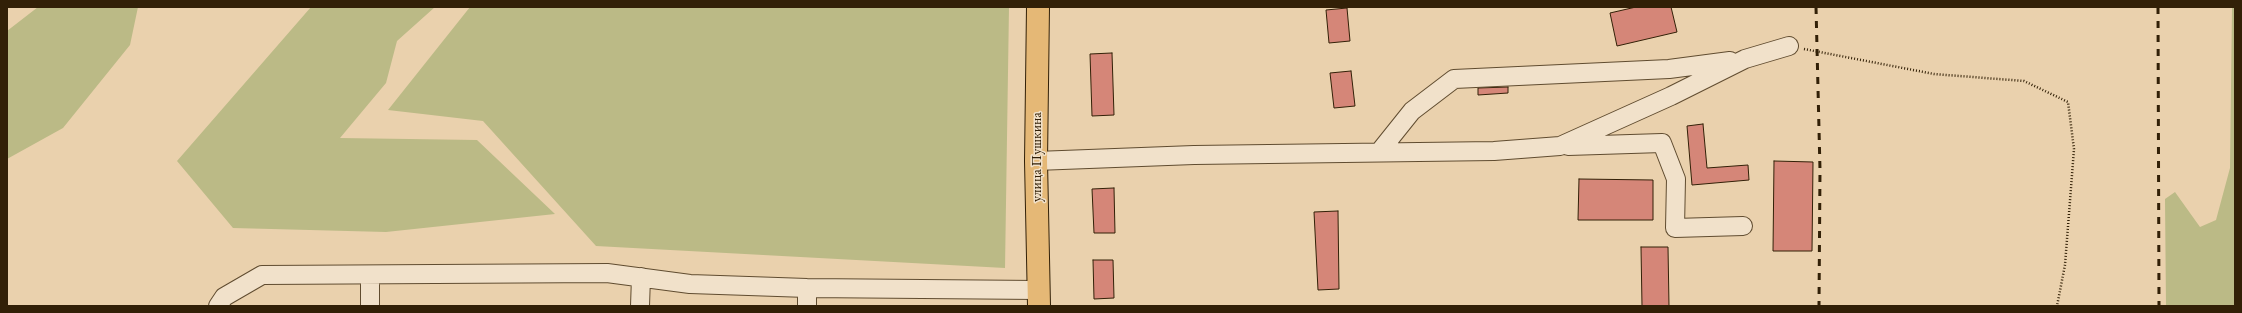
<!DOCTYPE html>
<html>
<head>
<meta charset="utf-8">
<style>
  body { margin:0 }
  #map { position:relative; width:2242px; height:313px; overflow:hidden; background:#ead1ad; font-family:"EB Garamond",serif }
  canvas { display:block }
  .frame { position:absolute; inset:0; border:8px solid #322007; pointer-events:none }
</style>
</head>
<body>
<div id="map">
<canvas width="2242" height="313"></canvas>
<div class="frame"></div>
</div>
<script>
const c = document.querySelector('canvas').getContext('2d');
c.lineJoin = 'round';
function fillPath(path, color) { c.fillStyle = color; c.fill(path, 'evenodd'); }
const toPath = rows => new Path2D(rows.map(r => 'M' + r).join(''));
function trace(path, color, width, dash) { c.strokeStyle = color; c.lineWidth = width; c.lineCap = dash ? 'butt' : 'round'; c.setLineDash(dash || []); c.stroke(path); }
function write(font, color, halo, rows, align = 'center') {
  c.font = font + ' "EB Garamond",serif'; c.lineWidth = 3; c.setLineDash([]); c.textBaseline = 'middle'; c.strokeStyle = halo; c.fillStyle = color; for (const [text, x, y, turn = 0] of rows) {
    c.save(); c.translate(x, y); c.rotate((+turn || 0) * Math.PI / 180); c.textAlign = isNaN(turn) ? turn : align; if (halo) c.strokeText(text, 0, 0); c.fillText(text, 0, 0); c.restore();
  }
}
fillPath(toPath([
  [38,7,138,7,130,45,63,128,7,159,7,31],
  [311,7,435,7,397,41,386,83,340,138,477,140,555,214,386,232,233,228,177,161],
  [470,7,1009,7,1005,268,596,246,483,121,388,110],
  [2232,7,2235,7,2235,306,2166,306,2165,199,2175,192,2200,227,2216,220,2230,168]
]), '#bbba86');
const building = toPath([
  [1636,7,1671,7,1677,32,1617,46,1610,13,1636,7],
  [1347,8,1350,41,1329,43,1326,10,1347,8],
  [1112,53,1114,115,1092,116,1090,54,1112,53],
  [1351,71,1355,106,1334,108,1330,73,1351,71],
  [1508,87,1508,93,1478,95,1478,88,1508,87],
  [1703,124,1707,168,1748,165,1749,180,1692,185,1687,126,1703,124],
  [1774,161,1813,162,1812,251,1773,251,1774,161],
  [1579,179,1653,180,1653,220,1578,220,1579,179],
  [1114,188,1115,233,1094,233,1092,189,1114,188],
  [1338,211,1339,289,1318,290,1314,212,1338,211],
  [1641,247,1668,247,1669,306,1642,306,1641,247],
  [1093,260,1113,260,1114,298,1094,299,1093,260]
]);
fillPath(building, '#d58678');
trace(building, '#322007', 1);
const minor = toPath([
  [1568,146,1662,143,1676,179,1675,228,1743,226],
  [1380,151,1412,111,1454,79,1669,69,1730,61],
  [1036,161,1194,155,1494,151,1560,146,1671,96,1745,59,1789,46],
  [807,288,807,306],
  [218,306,224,297,262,275,607,273,690,284,807,288,1038,290],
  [370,306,370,275],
  [640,306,641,277]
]);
const major = toPath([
  [1038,7,1036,161,1039,306]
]);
trace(minor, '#604c30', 20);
trace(major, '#322007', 24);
trace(toPath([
  [1804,49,1934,74,2024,81,2068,102,2074,149,2065,265,2057,306]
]), '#322007', 2.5, [1, 2]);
trace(minor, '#f1e1ca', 18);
trace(major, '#e5b876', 22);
trace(toPath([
  [1816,7,1820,170,1819,306],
  [2158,7,2159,306]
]), '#322007', 3, [7, 7]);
write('14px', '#322007', '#f1e1ca', [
  ["улица Пушкина",1037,157,-90]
]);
</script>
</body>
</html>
